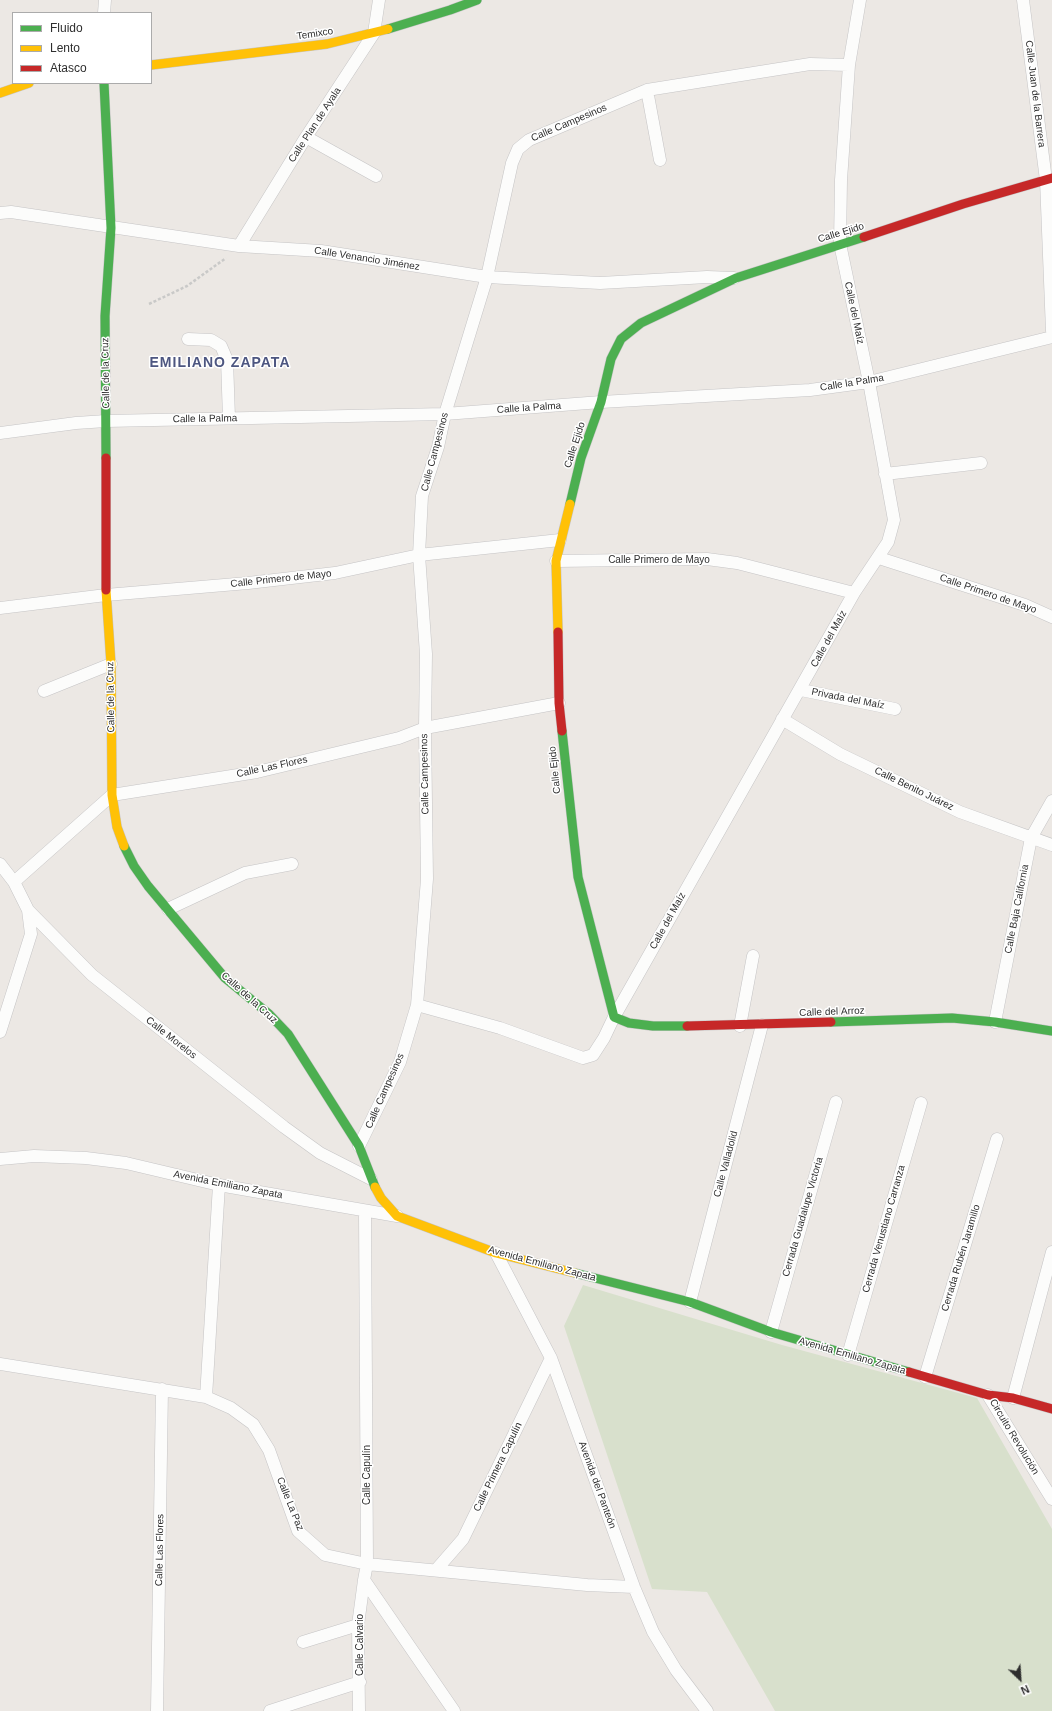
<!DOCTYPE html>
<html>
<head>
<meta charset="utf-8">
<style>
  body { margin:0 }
  #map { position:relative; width:1052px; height:1711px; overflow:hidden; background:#ece8e4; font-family:Helvetica,sans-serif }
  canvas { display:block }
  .legend { position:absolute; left:12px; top:12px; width:140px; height:72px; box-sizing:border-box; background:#fff; border:1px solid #ababab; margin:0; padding:5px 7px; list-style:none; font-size:12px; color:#2e2e2e }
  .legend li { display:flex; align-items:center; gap:8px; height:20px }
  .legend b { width:20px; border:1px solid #ababab }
  .north { position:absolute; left:1000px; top:1659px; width:40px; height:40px; -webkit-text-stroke:3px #fff; paint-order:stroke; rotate:155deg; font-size:11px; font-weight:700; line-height:16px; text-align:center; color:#2e2e2e }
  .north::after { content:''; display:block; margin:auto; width:14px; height:18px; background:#2e2e2e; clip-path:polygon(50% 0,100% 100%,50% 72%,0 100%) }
</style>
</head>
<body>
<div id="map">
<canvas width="1052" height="1711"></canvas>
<ul class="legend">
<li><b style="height:5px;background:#4caf50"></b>Fluido</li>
<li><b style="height:5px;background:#ffc107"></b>Lento</li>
<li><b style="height:5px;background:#c62828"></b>Atasco</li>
</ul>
<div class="north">N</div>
</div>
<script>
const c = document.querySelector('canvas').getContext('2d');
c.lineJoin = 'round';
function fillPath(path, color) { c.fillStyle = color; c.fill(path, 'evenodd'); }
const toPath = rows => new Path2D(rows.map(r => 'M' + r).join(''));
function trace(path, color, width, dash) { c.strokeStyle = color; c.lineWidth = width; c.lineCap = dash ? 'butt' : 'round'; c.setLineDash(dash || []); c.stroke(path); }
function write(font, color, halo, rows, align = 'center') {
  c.font = font + ' Helvetica,sans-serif'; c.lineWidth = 3; c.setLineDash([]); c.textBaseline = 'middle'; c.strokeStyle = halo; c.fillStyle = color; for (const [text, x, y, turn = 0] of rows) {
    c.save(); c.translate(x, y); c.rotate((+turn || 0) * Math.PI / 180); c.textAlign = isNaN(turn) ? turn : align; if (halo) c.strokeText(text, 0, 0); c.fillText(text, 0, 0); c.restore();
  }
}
fillPath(toPath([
  [583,1285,782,1345,977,1398,1052,1529,1052,1711,775,1711,707,1592,652,1589,564,1326]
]), '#d8e0cc');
const street = toPath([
  [1023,0,1046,180,1052,331],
  [104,13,105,0],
  [647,90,660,160],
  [306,137,376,176],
  [0,213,11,212,239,246,321,251,487,277,600,283,707,277,734,278],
  [239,246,306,137,374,33,379,0],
  [188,339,211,340,221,346,227,360,229,418],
  [0,433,76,423,106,421,445,414,601,402,810,390,869,382,1052,337],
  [885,474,981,463],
  [879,558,1025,605,1052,617],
  [556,561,707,559,737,563,854,593],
  [0,608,106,595,248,583,335,573,419,555,560,540],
  [801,690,895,709],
  [44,691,111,664],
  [782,719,840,754,960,812,1052,845],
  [0,864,14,882,28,910,92,975,284,1127,320,1153,371,1179],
  [14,882,112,795,257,772,399,738,425,728,559,703],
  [168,909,245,873,292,864],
  [417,1005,500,1028,583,1058,593,1055,604,1038,614,1017,854,593,888,542,894,520,869,382,840,244,841,180,849,65,860,0],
  [995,1022,1031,838,1052,801],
  [740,1026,753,956],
  [0,1032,31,934,28,910],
  [359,1146,400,1062,417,1005,427,879,425,728,426,654,419,555,422,496,438,447,445,414,487,277,512,163,518,149,529,140,647,90,810,64,849,65],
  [0,1159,34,1156,86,1158,126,1163,219,1185,397,1216],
  [365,1211,367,1564,364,1580,454,1711],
  [496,1253,551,1358,634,1587,653,1632,676,1670,707,1711],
  [690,1302,762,1025],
  [771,1332,836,1102],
  [848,1355,921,1103],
  [0,1364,206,1397,231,1408,253,1424,269,1450,298,1531,325,1555,367,1564,587,1585,634,1587],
  [925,1377,997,1139],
  [988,1395,1052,1499],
  [206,1397,219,1185],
  [1013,1398,1052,1252],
  [436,1570,463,1539,551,1358],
  [303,1642,358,1625],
  [157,1711,162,1389],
  [270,1711,360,1682],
  [359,1711,358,1625,364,1580]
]);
const fast = toPath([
  [388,29,450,10,477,0],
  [104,83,111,228,105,316,106,458],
  [570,504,581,458,601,402,611,359,621,339,641,323,736,278,864,237],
  [562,731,578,877,614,1017,629,1023,653,1026,687,1026],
  [124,846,134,866,148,886,225,978,269,1014,288,1034,359,1146,375,1187],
  [831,1022,952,1018,995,1022,1052,1031],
  [575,1273,690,1302,771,1332,909,1372]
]);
const slow = toPath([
  [151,65,327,44,388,29],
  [0,93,29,83],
  [106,590,111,664,112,795,117,827,124,846],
  [558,632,556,561,570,504],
  [375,1187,381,1198,397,1216,496,1253,575,1273]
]);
const jam = toPath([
  [864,237,963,204,1052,178],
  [106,458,106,590],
  [558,632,559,703,562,731],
  [687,1026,831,1022],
  [909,1372,988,1395,1013,1398,1052,1409]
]);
trace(street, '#c5c4c5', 13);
trace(fast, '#c5c4c5', 10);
trace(slow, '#c5c4c5', 10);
trace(jam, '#c5c4c5', 10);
trace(toPath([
  [149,304,187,286,226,258]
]), '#c9c9c8', 2.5, [3, 2]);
trace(street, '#fcfcfb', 12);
trace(fast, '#4caf50', 9);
trace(slow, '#ffc107', 9);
trace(jam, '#c62828', 9);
write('10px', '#2e2e2e', '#fff', [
  ["Temixco",315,34,-9],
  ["Calle Juan de la Barrera",1035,94,83],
  ["Calle Campesinos",569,123,-23],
  ["Calle Plan de Ayala",315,125,-57],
  ["Calle Ejido",841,233,-17],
  ["Calle Venancio Jiménez",367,259,9],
  ["Calle del Maíz",854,313,78],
  ["Calle de la Cruz",106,373,-91],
  ["Calle la Palma",852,383,-9],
  ["Calle la Palma",529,408,-4],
  ["Calle la Palma",205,419,-1],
  ["Calle Ejido",575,445,-72],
  ["Calle Campesinos",435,452,-75],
  ["Calle Primero de Mayo",659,560],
  ["Calle Primero de Mayo",281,579,-6],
  ["Calle Primero de Mayo",988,594,19],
  ["Calle del Maíz",829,639,-61],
  ["Calle de la Cruz",111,697,-91],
  ["Privada del Maíz",848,699,11],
  ["Calle Las Flores",272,767,-12],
  ["Calle Ejido",555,770,-96],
  ["Calle Campesinos",425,774,-91],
  ["Calle Benito Juárez",914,789,26],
  ["Calle Baja California",1017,909,-79],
  ["Calle del Maíz",668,921,-61],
  ["Calle de la Cruz",249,998,42],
  ["Calle del Arroz",832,1012,-2],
  ["Calle Morelos",171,1038,38],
  ["Calle Campesinos",385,1091,-66],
  ["Calle Valladolid",726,1164,-75],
  ["Avenida Emiliano Zapata",228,1185,11],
  ["Cerrada Guadalupe Victoria",803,1217,-74],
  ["Cerrada Venustiano Carranza",884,1229,-74],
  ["Cerrada Rubén Jaramillo",961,1258,-73],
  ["Avenida Emiliano Zapata",542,1264,15],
  ["Avenida Emiliano Zapata",852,1356,16],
  ["Circuito Revolución",1014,1437,59],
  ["Calle Primera Capulín",498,1467,-64],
  ["Calle Capulín",367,1475,-90],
  ["Avenida del Panteón",597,1485,70],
  ["Calle La Paz",290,1504,68],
  ["Calle Las Flores",160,1550,-89],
  ["Calle Calvario",360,1645,-90]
]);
c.letterSpacing = '1px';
write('bold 14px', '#4d5680', '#fff', [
  ["EMILIANO ZAPATA",220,363]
]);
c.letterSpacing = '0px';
</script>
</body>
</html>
